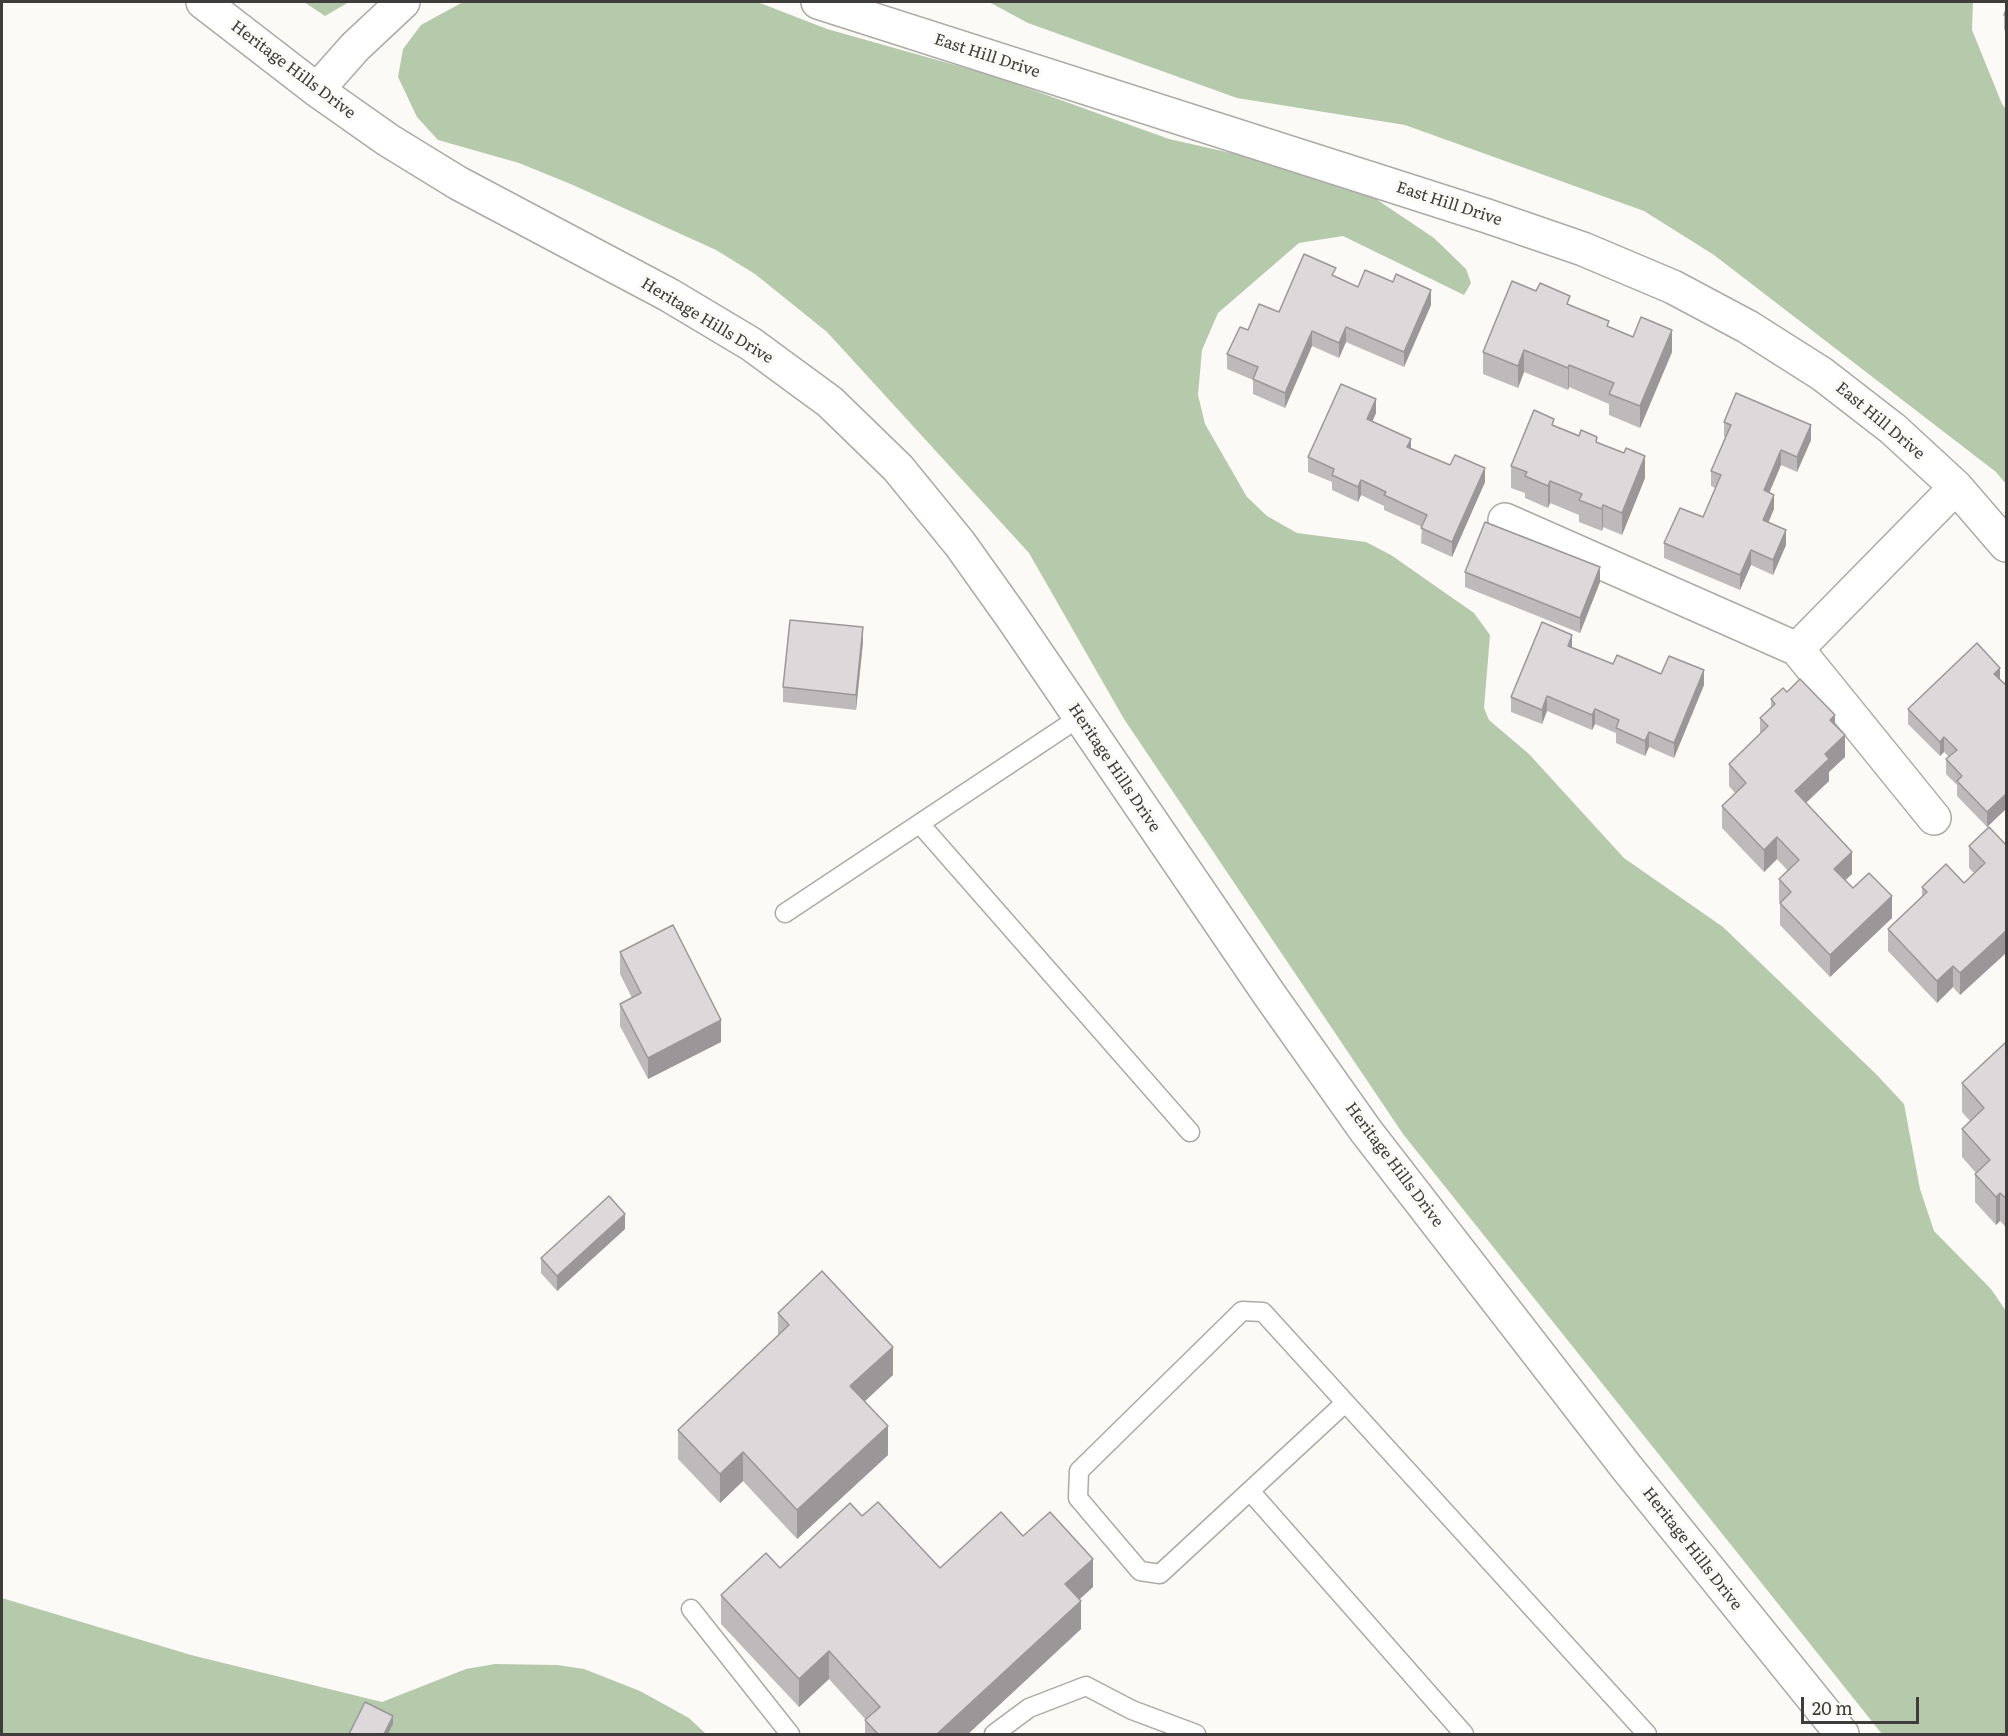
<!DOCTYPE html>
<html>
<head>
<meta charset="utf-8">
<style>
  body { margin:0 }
  #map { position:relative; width:2008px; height:1736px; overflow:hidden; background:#fcfaf6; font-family:Literata,serif }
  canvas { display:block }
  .frame { position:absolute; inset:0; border:3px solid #3e3d3b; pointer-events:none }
  .scale { position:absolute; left:1801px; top:1697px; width:118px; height:27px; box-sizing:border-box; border:3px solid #3e3d3b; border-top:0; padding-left:8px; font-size:18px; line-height:21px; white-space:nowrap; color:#3e3d3b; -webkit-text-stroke:4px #fcfaf6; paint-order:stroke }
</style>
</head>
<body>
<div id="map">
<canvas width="2008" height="1736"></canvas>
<div class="frame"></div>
<div class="scale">20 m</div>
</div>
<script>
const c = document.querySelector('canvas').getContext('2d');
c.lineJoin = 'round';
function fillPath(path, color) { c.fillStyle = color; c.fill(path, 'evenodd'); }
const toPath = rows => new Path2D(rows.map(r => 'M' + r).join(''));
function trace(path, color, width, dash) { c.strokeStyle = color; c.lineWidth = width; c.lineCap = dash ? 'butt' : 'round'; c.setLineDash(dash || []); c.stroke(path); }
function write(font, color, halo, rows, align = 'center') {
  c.font = font + ' Literata,serif'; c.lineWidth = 6; c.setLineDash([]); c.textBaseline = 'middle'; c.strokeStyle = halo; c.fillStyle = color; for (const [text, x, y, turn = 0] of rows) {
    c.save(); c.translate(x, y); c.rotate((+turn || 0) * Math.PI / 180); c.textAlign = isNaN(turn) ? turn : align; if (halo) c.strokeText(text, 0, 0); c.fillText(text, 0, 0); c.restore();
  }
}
fillPath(toPath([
  [304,2,349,2,325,16],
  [463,2,760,3,827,29,994,76,1169,139,1289,166,1373,197,1434,238,1466,269,1471,283,1464,295,1343,236,1299,243,1218,313,1202,350,1198,395,1205,424,1247,497,1267,516,1297,533,1366,542,1391,555,1474,613,1490,635,1484,708,1489,720,1529,754,1624,858,1723,927,1876,1074,1904,1104,1920,1189,1934,1231,1991,1289,2006,1311,2006,1734,1882,1734,1403,1134,1124,719,1029,553,827,332,755,274,716,250,573,185,519,163,438,140,417,117,398,77,403,49,421,25],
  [989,2,1973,2,1972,30,2002,104,2006,109,2006,484,1996,472,1714,255,1644,211,1405,125,1237,98,1028,23],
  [2,1598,191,1655,382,1702,466,1669,495,1664,557,1665,584,1669,640,1691,689,1718,706,1734,2,1734]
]), '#b4caaa');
const lane = toPath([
  [920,824,1190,1132],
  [785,913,1080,717],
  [1345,1403,1160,1574,1140,1571,1078,1498,1079,1471,1242,1311,1263,1312,1647,1734],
  [1250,1491,1464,1734],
  [691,1609,790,1734],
  [994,1734,1029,1708,1086,1686,1132,1710,1196,1734]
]);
const street = toPath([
  [203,2,317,90,388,140,458,183,669,295,751,344,830,402,898,468,960,544,1012,617,1269,994,1366,1131,1627,1468,1842,1734],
  [818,2,1487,216,1583,249,1673,287,1748,327,1822,374,1893,429,1956,487,2006,545],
  [317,90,355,47,403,2],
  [1505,520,1797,649,1934,818],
  [1797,649,1956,487]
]);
trace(lane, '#acaaa7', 21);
trace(street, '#acaaa7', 36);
trace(lane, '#fff', 18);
trace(street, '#fff', 33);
fillPath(toPath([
  [2007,7,2007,31,2004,30,2004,15],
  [1336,277,1358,287,1431,305,1404,367,1346,342,1339,358,1312,346,1285,408,1253,394,1253,380,1227,369,1227,354,1248,330],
  [1570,305,1609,327,1672,352,1640,428,1609,415,1609,404,1569,387,1568,390,1524,372,1518,388,1483,374,1483,352],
  [1376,413,1372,421,1411,448,1485,482,1452,557,1421,543,1422,527,1384,510,1384,506,1361,495,1358,502,1332,490,1332,482,1308,472,1308,457],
  [1724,422,1811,440,1797,472,1781,465,1769,493,1774,509,1768,523,1786,545,1773,575,1751,565,1740,590,1664,558,1664,543,1703,517,1715,488,1711,486,1711,471,1725,437,1724,437],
  [1554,425,1624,453,1645,478,1622,535,1603,527,1602,531,1579,522,1579,515,1550,503,1548,508,1525,498,1525,493,1511,488,1511,466],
  [1465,572,1600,582,1580,633,1465,587],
  [863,642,856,710,783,702,783,687],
  [1572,648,1613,664,1661,674,1704,685,1674,758,1649,747,1645,756,1616,743,1616,733,1595,724,1592,730,1547,711,1542,724,1511,712,1511,697],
  [2000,679,2007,686,2007,808,1987,827,1957,796,1957,785,1946,774,1946,759,1949,757,1944,752,1940,756,1908,724,1908,709],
  [1787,692,1835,725,1845,757,1829,772,1829,781,1806,803,1852,874,1845,880,1853,888,1892,918,1830,977,1780,925,1780,902,1779,901,1779,879,1788,871,1777,859,1764,872,1722,828,1722,806,1735,793,1729,786,1729,764,1760,734,1760,718,1771,708,1771,699],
  [1969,846,2007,846,2007,952,1960,995,1953,987,1937,1003,1888,951,1888,929,1922,897,1922,887,1964,883,1974,873,1969,868],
  [620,952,721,1042,648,1079,620,1026,620,1004,632,998,620,974],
  [2007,1045,2007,1228,2000,1221,1996,1225,1975,1202,1975,1174,1976,1173,1962,1157,1962,1129,1970,1121,1962,1112,1962,1083],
  [625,1229,557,1291,541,1273,541,1258],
  [778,1313,893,1375,864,1402,888,1455,797,1539,743,1481,720,1503,678,1459,678,1430,778,1336],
  [1023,1536,1093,1587,1080,1599,1081,1629,968,1734,865,1734,865,1720,866,1720,829,1679,799,1707,721,1624,721,1595,780,1568,940,1568]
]), '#bebabb');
fillPath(toPath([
  [1431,290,1431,305,1404,367,1404,352],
  [1346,327,1346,342,1339,358,1339,343],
  [1672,330,1672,352,1640,428,1640,406],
  [1312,331,1312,346,1285,408,1285,393],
  [1524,350,1524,372,1518,388,1518,366],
  [1569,365,1569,387,1568,390,1568,368],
  [1376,399,1376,413,1367,434,1367,419],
  [1811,425,1811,440,1797,472,1797,457],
  [1411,439,1411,454,1407,447],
  [1781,450,1781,465,1764,505,1764,490],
  [1645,456,1645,478,1622,535,1622,513],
  [1485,468,1485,482,1452,557,1452,542],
  [1361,480,1361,495,1358,502,1358,487],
  [1550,481,1550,503,1548,508,1548,486],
  [1774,495,1774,509,1763,535,1763,520],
  [1603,505,1603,527,1602,531,1602,509],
  [1786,530,1786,545,1773,575,1773,560],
  [1751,550,1751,565,1740,590,1740,575],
  [1600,567,1600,582,1580,633,1580,618],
  [863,627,863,642,856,710,856,695],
  [1572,635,1572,650,1568,646],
  [2000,668,2000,683,1994,674],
  [1704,670,1704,685,1674,758,1674,743],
  [1547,696,1547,711,1542,724,1542,710],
  [1595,709,1595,724,1592,730,1592,715],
  [1835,715,1835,737,1830,720],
  [1649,732,1649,747,1645,756,1645,741],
  [1845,735,1845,757,1829,772,1829,781,1795,813,1795,791,1825,754],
  [1944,737,1944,752,1940,756,1940,742],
  [2007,793,2007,808,1987,827,1987,812],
  [1777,837,1777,859,1764,872,1764,850],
  [1852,852,1852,874,1834,891,1834,869],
  [1892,896,1892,918,1830,977,1830,955],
  [2007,930,2007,952,1960,995,1960,973],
  [1953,966,1953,987,1937,1003,1937,981],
  [721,1020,721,1042,648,1079,648,1058],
  [2000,1193,2000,1221,1996,1225,1996,1197],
  [625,1214,625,1229,557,1291,557,1276],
  [893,1347,893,1375,850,1415,850,1386],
  [888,1426,888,1455,797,1539,797,1510],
  [743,1452,743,1481,720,1503,720,1474],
  [1093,1559,1093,1587,1065,1612,1065,1584],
  [1081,1601,1081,1629,968,1734,937,1734],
  [829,1651,829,1679,799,1707,799,1679],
  [393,1716,393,1724,388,1734,384,1734]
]), '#9b9799');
const building = toPath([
  [2007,7,2007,16,2004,15,2007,7],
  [1304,254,1336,268,1332,275,1358,287,1365,270,1393,282,1396,274,1431,290,1404,352,1346,327,1339,343,1312,331,1285,393,1253,379,1258,367,1227,354,1240,327,1248,330,1259,304,1279,312,1304,254],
  [1512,281,1536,291,1540,283,1570,296,1567,304,1609,321,1607,326,1633,337,1641,317,1672,330,1640,406,1609,394,1614,383,1569,365,1568,368,1524,350,1518,366,1483,352,1512,281],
  [1341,384,1376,399,1367,419,1411,439,1407,447,1450,465,1455,455,1485,468,1452,542,1421,528,1427,515,1384,495,1386,492,1361,480,1358,487,1332,475,1334,469,1308,457,1341,384],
  [1736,393,1811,425,1797,457,1781,450,1764,490,1774,495,1763,520,1786,530,1773,560,1751,550,1740,575,1664,543,1680,508,1703,517,1721,475,1711,471,1731,425,1724,422,1736,393],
  [1534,410,1554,419,1552,425,1579,436,1581,430,1597,437,1596,442,1624,453,1626,448,1645,456,1622,513,1603,505,1602,509,1579,500,1582,494,1550,481,1548,486,1525,476,1527,472,1511,466,1534,410],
  [1485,522,1600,567,1580,618,1465,572,1485,522],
  [790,620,863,627,856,695,783,687,790,620],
  [1542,622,1572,635,1568,646,1613,664,1617,655,1661,674,1669,656,1704,670,1674,743,1649,732,1645,741,1616,728,1619,720,1595,709,1592,715,1547,696,1542,710,1511,697,1542,622],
  [1977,643,2000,668,1994,674,2007,686,2007,793,1987,812,1957,781,1962,776,1946,759,1957,750,1944,737,1940,742,1908,709,1977,643],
  [1800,679,1835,715,1830,720,1845,735,1825,754,1829,759,1795,791,1852,852,1834,869,1853,888,1869,873,1892,896,1830,955,1780,903,1791,892,1779,879,1799,860,1777,837,1764,850,1722,806,1746,783,1729,764,1768,726,1760,718,1775,704,1771,699,1783,688,1787,692,1800,679],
  [1989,827,2007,846,2007,930,1960,973,1953,966,1937,981,1888,929,1927,892,1922,887,1946,864,1964,883,1985,863,1969,846,1989,827],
  [673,925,721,1020,648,1058,620,1004,641,993,620,952,673,925],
  [2005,1043,2007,1045,2007,1199,2000,1193,1996,1197,1975,1174,1990,1160,1962,1129,1984,1108,1962,1083,2005,1043],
  [609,1196,625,1214,557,1276,541,1258,609,1196],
  [822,1271,893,1347,850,1386,888,1426,797,1510,743,1452,720,1474,678,1430,789,1325,778,1313,822,1271],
  [878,1502,940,1568,1001,1512,1023,1536,1050,1512,1093,1559,1065,1584,1081,1601,937,1734,878,1734,865,1720,880,1707,829,1651,799,1679,721,1595,766,1553,780,1568,850,1503,862,1516,878,1502],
  [365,1702,393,1716,384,1734,349,1734,365,1702]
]);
fillPath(building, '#ddd8da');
trace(building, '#9b9799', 1.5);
write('16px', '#3e3d3b', '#fcfaf6', [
  ["East Hill Drive",987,56,18],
  ["Heritage Hills Drive",293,70,37],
  ["East Hill Drive",1449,204,18],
  ["Heritage Hills Drive",707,321,31],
  ["East Hill Drive",1880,421,40],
  ["Heritage Hills Drive",1114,768,56],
  ["Heritage Hills Drive",1394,1165,53],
  ["Heritage Hills Drive",1692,1549,52]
]);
</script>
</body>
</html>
